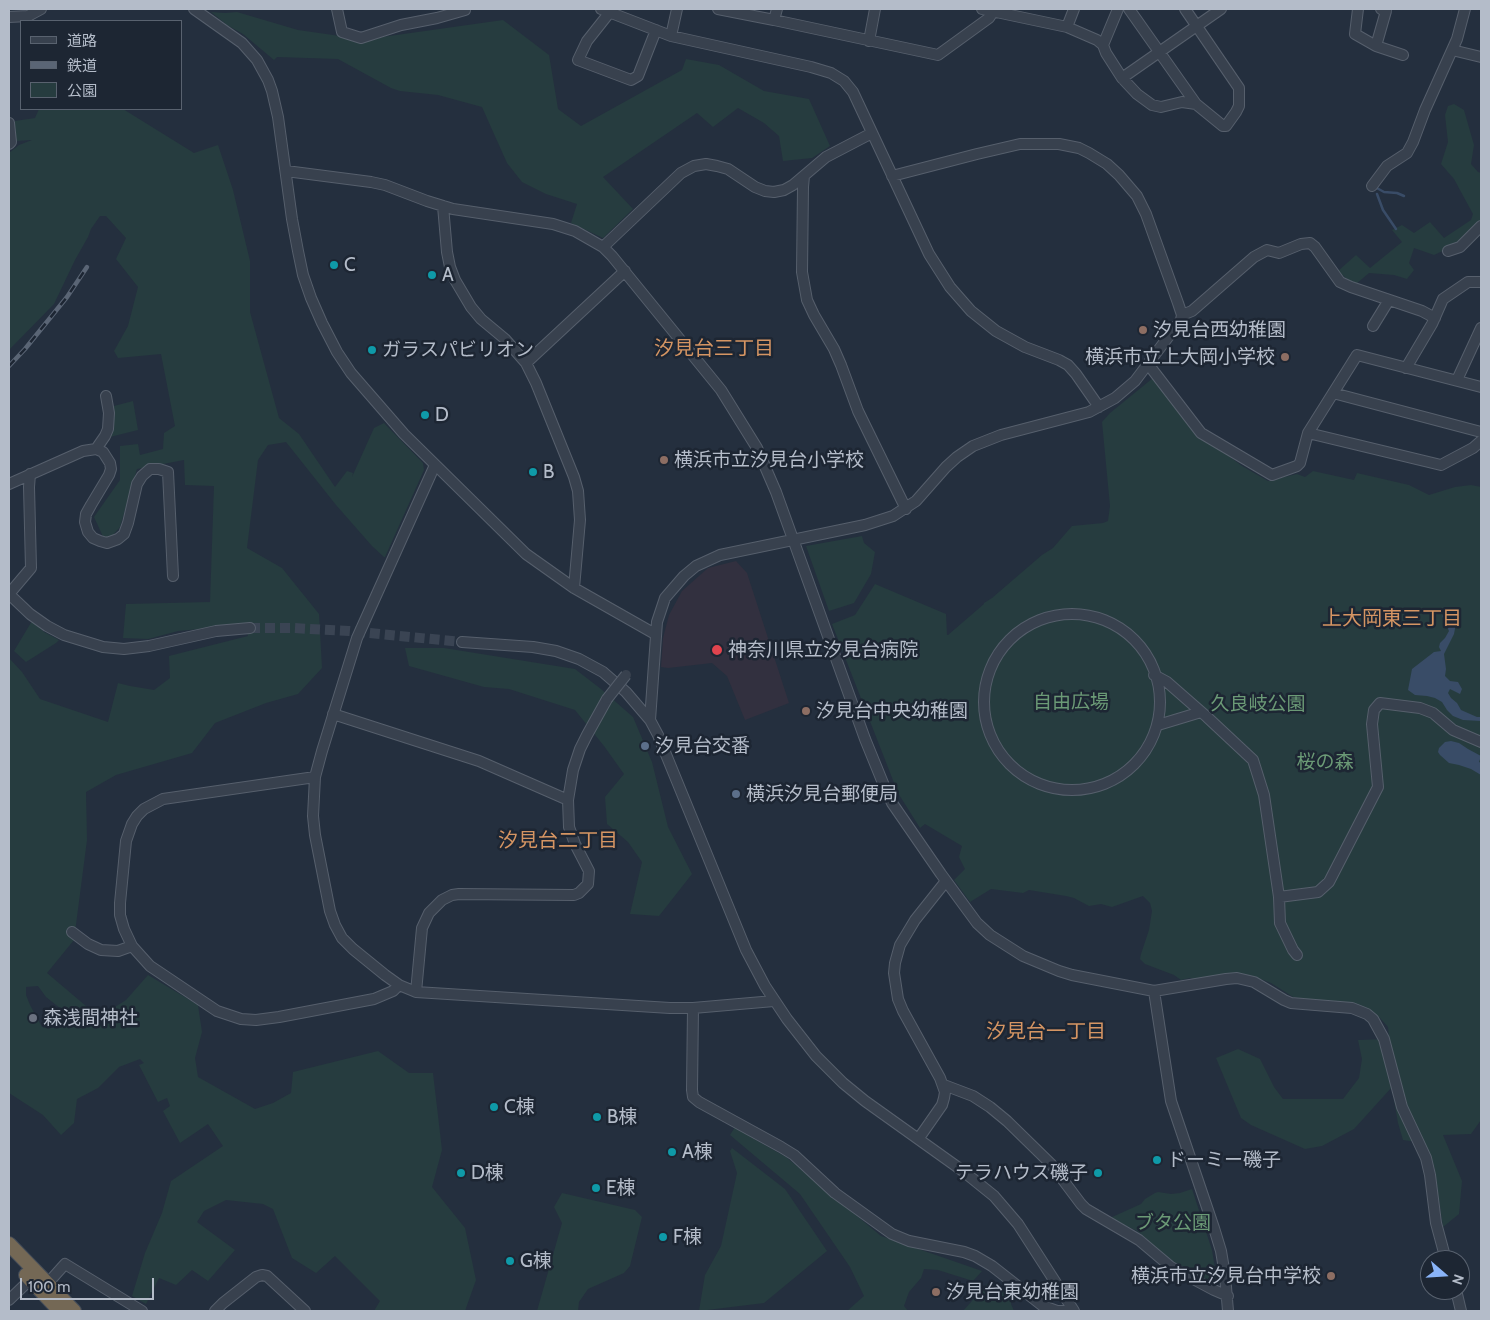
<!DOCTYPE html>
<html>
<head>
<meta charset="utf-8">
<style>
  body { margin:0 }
  #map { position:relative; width:1490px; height:1320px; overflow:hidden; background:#242f3e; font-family:Cabin,"Noto Sans JP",sans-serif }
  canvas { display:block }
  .frame { position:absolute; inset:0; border:10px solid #b4bcc9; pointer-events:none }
  .legend { position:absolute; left:20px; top:20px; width:162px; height:90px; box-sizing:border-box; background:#1d2633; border:1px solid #59626f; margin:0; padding:6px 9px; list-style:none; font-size:15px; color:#b4bcc9 }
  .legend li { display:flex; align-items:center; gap:10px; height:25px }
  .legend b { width:25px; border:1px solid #59626f }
  .north { position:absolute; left:1420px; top:1250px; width:50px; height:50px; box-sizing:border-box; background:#1d2633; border:1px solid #59626f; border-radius:50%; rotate:109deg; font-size:14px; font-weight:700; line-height:20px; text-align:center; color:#b4bcc9 }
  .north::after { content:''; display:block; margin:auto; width:18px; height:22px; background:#8ab4f8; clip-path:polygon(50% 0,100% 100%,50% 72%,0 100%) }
  .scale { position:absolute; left:20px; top:1278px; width:134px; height:22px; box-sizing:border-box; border:2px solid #b4bcc9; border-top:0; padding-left:6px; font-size:15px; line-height:18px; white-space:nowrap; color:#b4bcc9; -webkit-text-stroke:4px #1d2633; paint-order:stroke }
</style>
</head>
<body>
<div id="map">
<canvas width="1490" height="1320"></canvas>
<div class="frame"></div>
<ul class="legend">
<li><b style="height:6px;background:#38414e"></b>道路</li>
<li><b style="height:6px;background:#5a6575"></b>鉄道</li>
<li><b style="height:14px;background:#263c3f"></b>公園</li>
</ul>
<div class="north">N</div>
<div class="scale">100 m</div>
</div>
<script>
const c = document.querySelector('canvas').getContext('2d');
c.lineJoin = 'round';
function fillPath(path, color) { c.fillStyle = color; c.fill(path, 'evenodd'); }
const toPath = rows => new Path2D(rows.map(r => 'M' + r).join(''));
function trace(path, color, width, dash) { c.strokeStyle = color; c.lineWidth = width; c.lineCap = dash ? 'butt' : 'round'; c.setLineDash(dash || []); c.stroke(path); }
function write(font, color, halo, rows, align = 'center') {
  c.font = font + ' Cabin,"Noto Sans JP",sans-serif'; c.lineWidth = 5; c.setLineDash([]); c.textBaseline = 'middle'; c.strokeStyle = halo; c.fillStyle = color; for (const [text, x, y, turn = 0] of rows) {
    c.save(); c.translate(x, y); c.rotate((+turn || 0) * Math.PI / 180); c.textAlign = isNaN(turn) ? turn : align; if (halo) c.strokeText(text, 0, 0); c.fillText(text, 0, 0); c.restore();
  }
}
fillPath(toPath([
  [736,561,747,573,789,703,745,720,727,676,712,663,668,668,661,667,663,638,669,615,682,591,708,568]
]), '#32303f');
fillPath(toPath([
  [211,12,225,13,237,12,298,30,340,36,361,40,503,20,549,55,558,109,581,126,682,70,686,59,719,65,764,91,809,99,830,146,812,158,783,161,779,136,764,123,738,108,713,127,697,113,603,177,633,209,603,238,571,223,577,204,546,194,522,182,507,163,482,107,438,95,400,91,391,88,338,59,277,57,274,60,243,34,227,25],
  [1454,104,1464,110,1474,145,1471,164,1478,172,1481,173,1481,223,1460,243,1434,255,1414,248,1409,263,1414,270,1407,279,1394,275,1369,273,1356,284,1348,280,1338,271,1356,255,1370,268,1402,242,1392,230,1402,225,1414,233,1430,222,1444,238,1471,220,1473,214,1454,179,1441,164,1448,142,1445,115,1448,106],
  [39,109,123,109,194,153,218,145,233,190,250,261,250,312,279,418,299,434,335,487,347,471,353,473,352,477,374,428,384,423,423,463,424,470,385,557,384,557,372,546,336,505,286,442,268,445,258,460,247,548,282,568,319,614,322,668,298,694,266,703,215,723,192,753,116,775,86,792,87,840,74,940,47,973,99,1017,126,1000,148,975,198,1005,202,1032,195,1058,198,1077,255,1109,273,1103,291,1093,293,1072,378,1051,409,1073,433,1073,442,1150,432,1187,465,1228,476,1280,465,1311,374,1311,380,1301,335,1256,316,1273,292,1258,273,1209,263,1204,226,1200,204,1211,197,1222,235,1250,208,1281,192,1270,176,1285,159,1278,146,1304,132,1296,145,1253,162,1213,171,1181,223,1146,208,1124,180,1143,163,1111,170,1106,167,1098,158,1102,139,1065,144,1063,140,1059,119,1067,98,1088,77,1099,74,1123,61,1135,43,1115,9,1093,9,658,22,672,40,699,108,722,118,683,130,686,154,690,170,678,169,656,248,636,245,625,178,631,148,639,123,638,126,604,210,602,214,486,185,485,184,460,137,469,120,527,106,543,94,517,120,480,120,446,138,444,140,455,163,449,164,433,175,426,161,354,118,358,114,351,128,326,138,287,116,259,126,238,106,216,100,216,91,229,88,237,75,260,54,304,9,350,9,153,19,145,32,140,15,141,15,121,35,118],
  [38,986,46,997,65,1012,61,1028,42,1027,30,1005,26,995,26,987],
  [1153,378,1192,424,1213,444,1242,466,1268,481,1297,474,1305,477,1313,471,1354,480,1357,473,1409,485,1429,495,1455,487,1471,485,1481,487,1481,1120,1471,1134,1443,1135,1462,1181,1459,1214,1443,1227,1434,1166,1424,1143,1403,1140,1398,1123,1392,1087,1354,1129,1322,1146,1305,1149,1251,1125,1241,1118,1216,1058,1238,1049,1260,1059,1274,1087,1283,1099,1343,1099,1359,1078,1362,1059,1358,1040,1389,1039,1388,1027,1380,1018,1367,1008,1348,1003,1306,999,1293,997,1271,983,1253,976,1242,974,1196,980,1190,978,1181,980,1174,975,1145,964,1140,959,1141,954,1149,930,1152,911,1150,903,1143,896,1112,907,1101,904,1089,906,1074,898,1066,896,1029,890,1023,893,991,889,970,902,954,880,965,869,959,857,962,846,925,824,920,828,898,793,832,624,855,615,875,584,946,614,947,635,948,635,984,604,984,603,992,598,1042,555,1053,548,1072,526,1103,523,1108,521,1110,506,1102,422,1110,413],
  [133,401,138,430,110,437,114,425,114,406],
  [862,536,864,543,875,552,871,574,854,603,829,611,806,546],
  [32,621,44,632,59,640,56,643,26,662,14,651],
  [405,648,444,648,575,669,601,689,633,717,652,762,668,827,692,874,659,916,630,914,642,862,628,842,607,824,605,797,624,774,604,746,575,710,509,689,484,687,409,666],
  [735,1127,754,1139,786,1157,881,1236,982,1271,973,1281,938,1270,924,1269,921,1278,909,1292,904,1306,908,1311,847,1311,864,1296,850,1267,800,1194,730,1135],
  [732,1148,785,1189,827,1251,764,1303,699,1311,705,1275,721,1246,737,1173,730,1151],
  [1192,1189,1212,1250,1217,1281,1212,1283,1172,1261,1137,1231,1110,1218,1141,1204,1145,1199,1155,1193,1158,1192,1171,1194,1180,1193],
  [562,1193,635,1210,642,1217,630,1266,624,1273,588,1289,579,1302,578,1311,537,1311,562,1223,554,1207],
  [987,1284,999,1285,1011,1291,1011,1304,1014,1311,963,1311]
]), '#263c3f');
fillPath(toPath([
  [1445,612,1452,617,1456,623,1454,634,1444,654,1446,669,1445,676,1450,681,1458,682,1462,689,1460,694,1450,689,1448,693,1451,698,1457,703,1461,710,1477,717,1481,717,1481,721,1463,720,1453,716,1447,710,1442,702,1435,698,1427,696,1415,695,1408,690,1412,669,1434,652,1441,651,1439,647,1440,643,1445,638,1449,631,1442,616],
  [1451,741,1459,743,1468,749,1481,756,1479,762,1481,763,1481,775,1471,769,1459,765,1449,763,1440,755,1438,752,1439,748,1445,742]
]), '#394c67');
trace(toPath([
  [1375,187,1384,192,1397,193,1404,196],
  [1377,194,1383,210,1396,229]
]), '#394c67', 2.5);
trace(toPath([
  [250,628,293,628,349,631,462,642]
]), '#3a4453', 10, [10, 5]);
const minor = toPath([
  [194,9,242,43,257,60,268,80,272,91,278,117,292,219,298,251,303,275,311,298,322,323,337,352,351,373,404,434,526,554,574,588,655,634],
  [337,9,342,32,361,38,401,25,437,18,465,10,465,9],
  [601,9,671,36,811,67,831,73,844,81,853,92,929,254,950,287,971,311,996,331,1025,347,1059,360,1068,365,1076,374,1099,407],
  [718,9,774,20,777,9],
  [982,9,1067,27,1097,40,1103,45,1106,53,1122,78,1137,94,1152,105,1161,107,1182,102,1196,104],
  [1129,9,1196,104,1223,126,1226,126,1236,112,1239,106,1239,88,1185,9],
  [1358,9,1355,34,1376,46,1386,11,1381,9],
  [610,12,587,41,578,60,631,80,638,76,656,30],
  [9,17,28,16,41,9],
  [774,20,938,55,989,18,995,9],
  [1067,27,1074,9],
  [671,36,677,9],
  [869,41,875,9],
  [1103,45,1118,9],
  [1376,46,1403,55],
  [1452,50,1481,57],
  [1122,78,1221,9],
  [9,123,11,142,9,144],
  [286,171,371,182,385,185,427,201,453,209,553,224,575,231,603,247,612,256,721,390,757,448,776,492,865,739,885,788,892,803,941,874,977,923,990,935,1023,956,1059,971,1072,975,1154,991,1226,979,1237,978,1254,982,1284,1000,1291,1003,1352,1008,1367,1014,1373,1019,1384,1039,1402,1107,1426,1158,1430,1175,1436,1223,1446,1260],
  [804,176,803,187,802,272,807,300,814,315,834,349,841,365,858,411,906,509],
  [1372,186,1387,166,1407,153,1413,142,1425,110,1457,39,1465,9],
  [443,206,447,252,450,267,455,280,471,307,481,319,505,339,526,363,536,383,574,477,578,491,580,520,574,588],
  [603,247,681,173,694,166,706,164,717,166,728,169,755,187,765,191,774,192,784,190,793,185,826,157,872,133],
  [1448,251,1460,247,1481,226],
  [1182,315,1192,311,1254,257,1267,250,1279,253,1301,244,1310,243,1315,247,1340,282,1351,287,1422,311,1435,318],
  [1373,326,1389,300],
  [526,363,625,271],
  [1148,364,1201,433,1272,475,1297,466,1300,463,1308,433,1357,355,1481,387],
  [1406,368,1432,324,1443,299,1468,282,1481,282],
  [1457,380,1481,328],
  [1333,393,1481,432],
  [1308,433,1441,465,1473,448,1481,441],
  [96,449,105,436,108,429,109,413,106,396],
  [435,465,357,638,322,751,315,777,313,816,315,835,330,911,335,925,342,938,353,949,385,975,399,985,416,992,670,1008,693,1008,774,1001],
  [9,484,83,451,96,449,103,452,110,463,111,469,109,475,91,505,86,514,85,522,88,532,93,538,100,541,107,543,118,539,124,534,128,523,137,484,142,476,150,469,159,469,168,472,173,576],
  [9,594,30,614,47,626,64,635,103,647,124,649,149,646,216,631,250,628],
  [9,594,31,568,29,487,30,474],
  '984 702a88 88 0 1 1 176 0a88 88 0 1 1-176 0Z',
  [462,642,533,647,556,651,579,659,603,672,626,692,650,720,658,735,746,950,765,986,787,1019,816,1056,843,1083,865,1101,963,1171,994,1196,1018,1224,1074,1311],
  [1154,675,1167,682,1207,717,1253,760,1264,795,1279,897,1280,923,1293,950,1297,955],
  [333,714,479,761,568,800],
  [650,720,657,622,665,598,684,576,696,566,720,555,865,525,893,516,916,501,946,467,957,457,973,446,1001,435,1089,412,1115,398,1135,381,1181,320,1182,315,1178,303,1146,214,1137,196,1119,175,1107,164,1089,153,1079,148,1059,144,1020,144,977,154,892,176],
  [1158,725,1201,712],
  [315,777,163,799,144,809,137,816,132,824,126,841,120,903,120,915,124,929,132,946,150,966,217,1011,241,1019,256,1020,279,1017,374,999,393,991,399,985],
  [1279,897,1318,892,1329,882,1378,787,1372,724,1374,710,1380,703,1420,708,1433,713,1453,730,1481,742],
  [72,932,88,944,101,950,118,951,132,946],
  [1154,991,1171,1101,1214,1228,1221,1251,1225,1275,1228,1311],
  [416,992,422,928,429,913,442,900,452,895,459,894,574,895,579,893,588,884,589,871,575,844,569,827,568,800,573,770,580,749,587,735,607,699],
  [693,1008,692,1090,693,1097,699,1102,781,1147,794,1155,835,1193,892,1234,909,1241,964,1252,975,1256,992,1266,1043,1306,1057,1311,1070,1311],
  [944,1085,973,1096,990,1107,1007,1121,1051,1164,1081,1204,1086,1209,1139,1240,1171,1267,1214,1290,1228,1296],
  [919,1138,942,1105,944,1098,945,1092,940,1078,903,1011,898,999,894,973,895,963,900,945,915,920,946,881],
  [48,1283,65,1264,142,1311],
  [1456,1290,1461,1311],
  [9,1300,35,1275],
  [215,1311,223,1303,256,1277,262,1275,267,1276,305,1311]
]);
const highway = toPath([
  [9,1244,74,1311],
  [26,1275,60,1311]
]);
trace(minor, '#565f6c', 12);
trace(highway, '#434c59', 16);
trace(minor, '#38414e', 10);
trace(highway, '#746855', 14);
const rail = toPath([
  [9,366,25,349,67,297,87,267]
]);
trace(rail, '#5a6575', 4.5);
trace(rail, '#1d2633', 2.5, [8]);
const minorBridge = toPath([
  [607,699,626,675]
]);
trace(minorBridge, '#565f6c', 12, []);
trace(minorBridge, '#38414e', 10);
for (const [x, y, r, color] of [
  [334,265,5,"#0f9aa8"],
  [432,275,5,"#0f9aa8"],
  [1143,330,5,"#8d6e63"],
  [372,350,5,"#0f9aa8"],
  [1285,357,5,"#8d6e63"],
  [425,415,5,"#0f9aa8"],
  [664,460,5,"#8d6e63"],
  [533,472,5,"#0f9aa8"],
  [717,650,6,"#e0444e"],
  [806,711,5,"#8d6e63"],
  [645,746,5,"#5c6f8a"],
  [736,794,5,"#5c6f8a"],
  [33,1018,5,"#6b7280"],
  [494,1107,5,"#0f9aa8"],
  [597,1117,5,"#0f9aa8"],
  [672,1152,5,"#0f9aa8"],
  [1157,1160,5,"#0f9aa8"],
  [461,1173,5,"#0f9aa8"],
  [1098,1173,5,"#0f9aa8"],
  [596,1188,5,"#0f9aa8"],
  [663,1237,5,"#0f9aa8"],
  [510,1261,5,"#0f9aa8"],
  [1331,1276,5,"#8d6e63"],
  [936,1292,5,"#8d6e63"]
]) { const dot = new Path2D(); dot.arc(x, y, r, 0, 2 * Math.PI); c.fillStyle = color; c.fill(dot); trace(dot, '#1d2633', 2); }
write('19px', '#b4bcc9', '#1d2633', [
  ["C",344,265],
  ["A",442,275],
  ["汐見台西幼稚園",1153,330],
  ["ガラスパビリオン",382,350],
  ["横浜市立上大岡小学校",1275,357,"right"],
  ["D",435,415],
  ["横浜市立汐見台小学校",674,460],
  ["B",543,472],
  ["神奈川県立汐見台病院",728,650],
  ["汐見台中央幼稚園",816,711],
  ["汐見台交番",655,746],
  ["横浜汐見台郵便局",746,794],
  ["森浅間神社",43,1018],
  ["C棟",504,1107],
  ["B棟",607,1117],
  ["A棟",682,1152],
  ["ドーミー磯子",1167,1160],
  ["D棟",471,1173],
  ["テラハウス磯子",1088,1173,"right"],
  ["E棟",606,1188],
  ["F棟",673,1237],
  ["G棟",520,1261],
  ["横浜市立汐見台中学校",1321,1276,"right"],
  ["汐見台東幼稚園",946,1292]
], 'left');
write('19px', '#6b9a76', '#1d2633', [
  ["自由広場",1071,702],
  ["久良岐公園",1258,704],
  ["桜の森",1325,762],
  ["ブタ公園",1173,1223]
]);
write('20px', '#d59563', '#1d2633', [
  ["汐見台三丁目",714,349],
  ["上大岡東三丁目",1392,619],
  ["汐見台二丁目",558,841],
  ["汐見台一丁目",1046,1032]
]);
</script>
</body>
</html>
